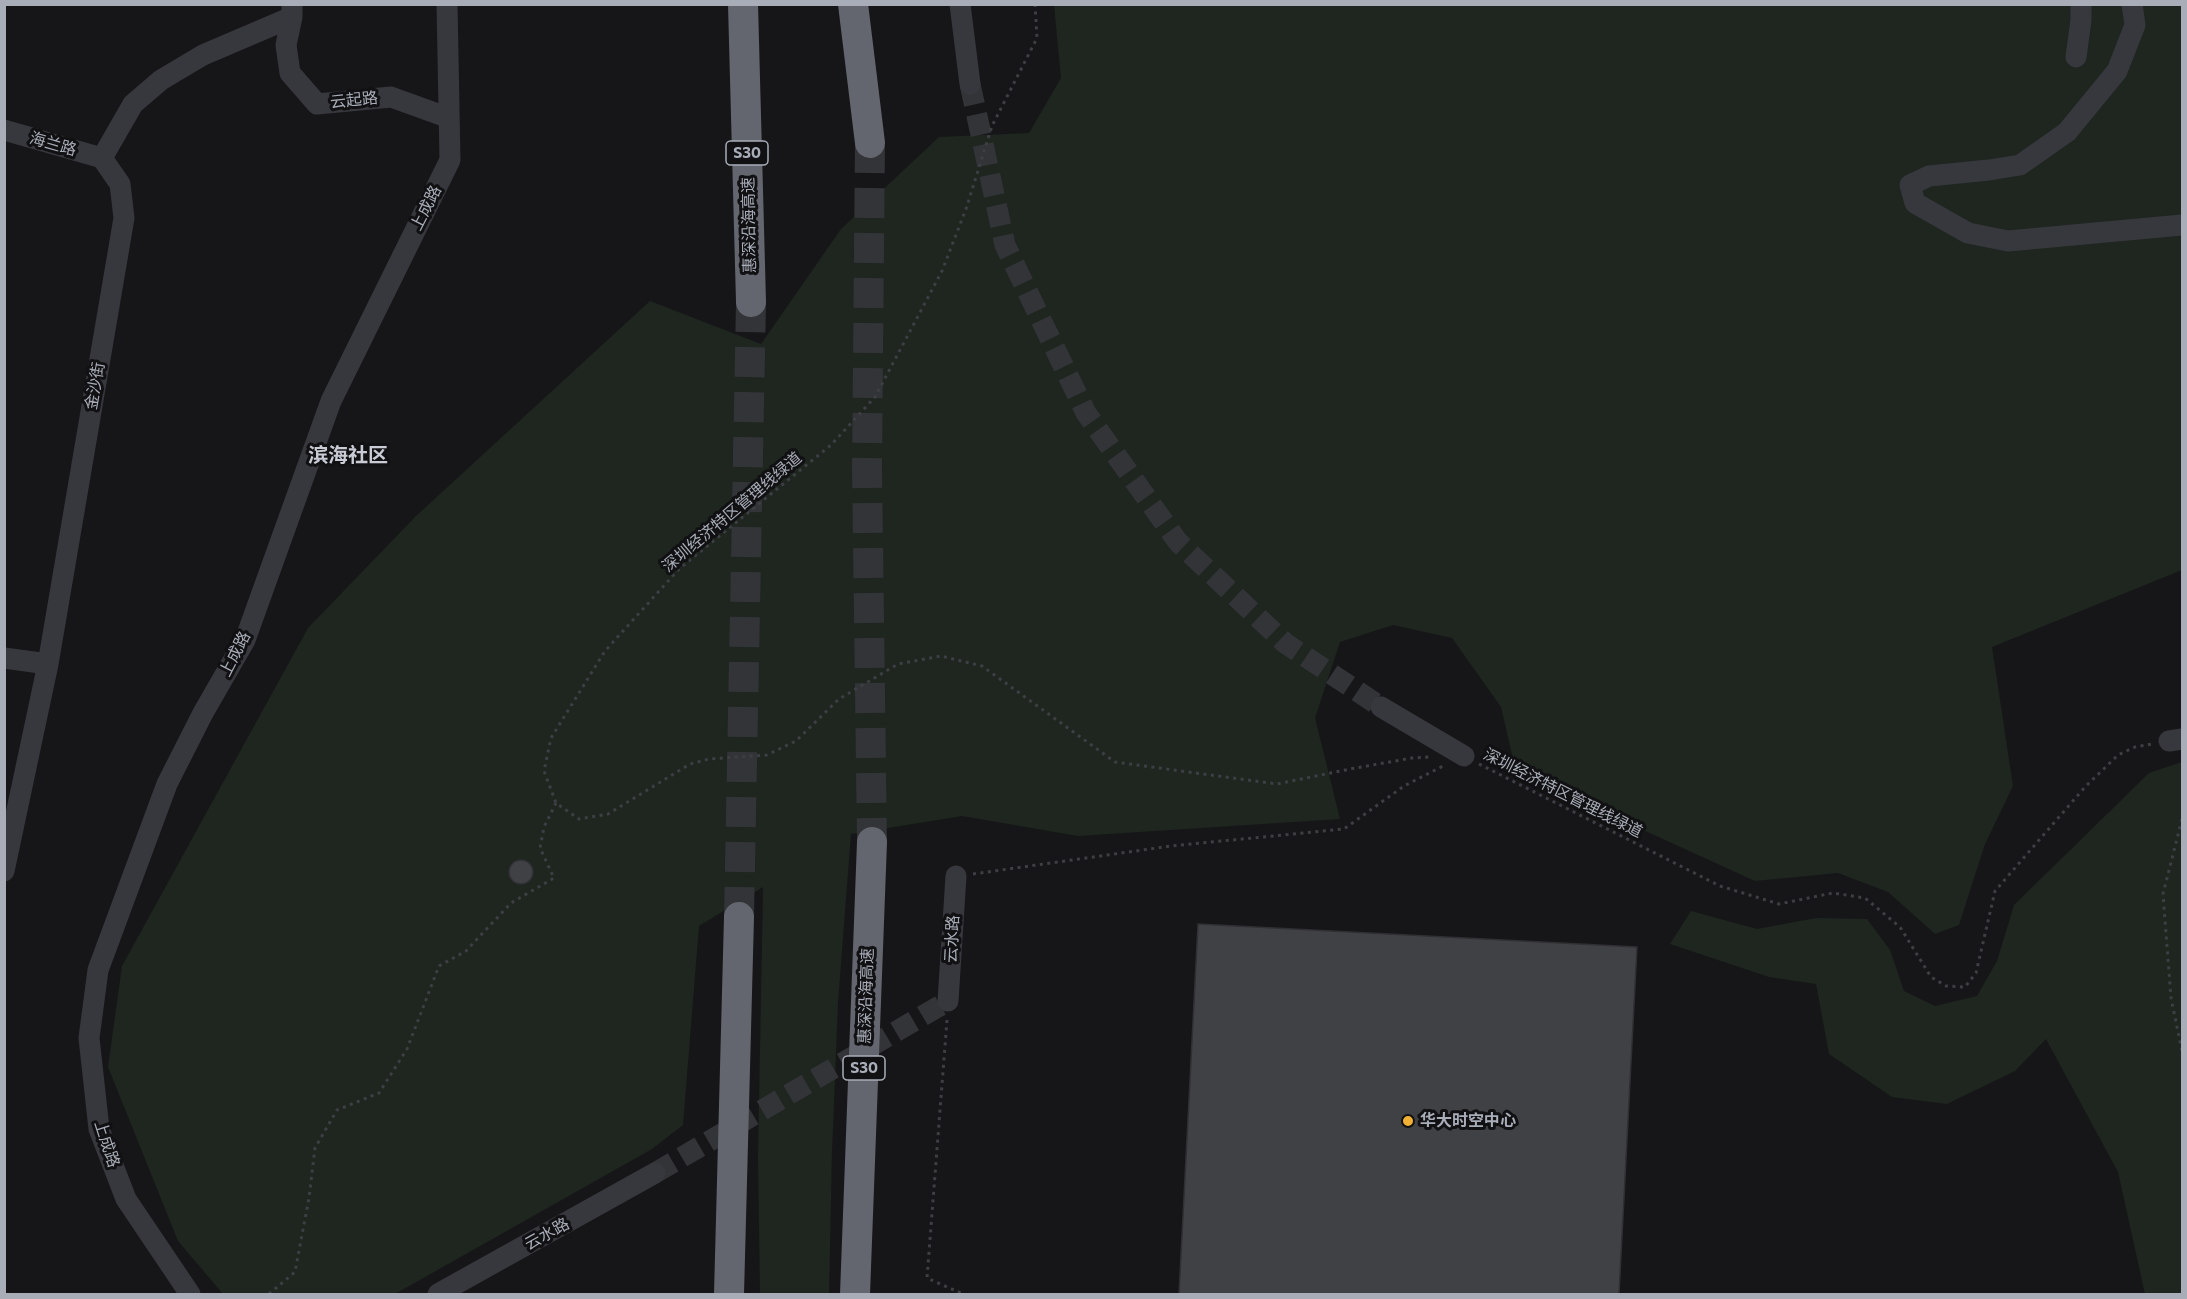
<!DOCTYPE html>
<html>
<head>
<meta charset="utf-8">
<style>
  body { margin:0 }
  #map { position:relative; width:2187px; height:1299px; overflow:hidden; background:#161618; font-family:Commissioner,sans-serif }
  canvas { display:block }
  .frame { position:absolute; inset:0; border:6px solid #a8adb8; pointer-events:none }
</style>
</head>
<body>
<div id="map">
<canvas width="2187" height="1299"></canvas>
<div class="frame"></div>
</div>
<script>
const c = document.querySelector('canvas').getContext('2d');
c.lineJoin = 'round';
function fillPath(path, color) { c.fillStyle = color; c.fill(path, 'evenodd'); }
const toPath = rows => new Path2D(rows.map(r => 'M' + r).join(''));
function trace(path, color, width, dash) { c.strokeStyle = color; c.lineWidth = width; c.lineCap = dash ? 'butt' : 'round'; c.setLineDash(dash || []); c.stroke(path); }
function write(font, color, halo, rows, align = 'center') {
  c.font = font + ' Commissioner,"Noto Sans SC",sans-serif'; c.lineWidth = 6; c.setLineDash([]); c.textBaseline = 'middle'; c.strokeStyle = halo; c.fillStyle = color; for (const [text, x, y, turn = 0] of rows) {
    c.save(); c.translate(x, y); c.rotate((+turn || 0) * Math.PI / 180); c.textAlign = isNaN(turn) ? turn : align; if (halo) c.strokeText(text, 0, 0); c.fillText(text, 0, 0); c.restore();
  }
}
fillPath(toPath([
  [1054,5,2182,5,2182,570,1992,647,2013,786,1985,844,1959,925,1935,934,1888,892,1838,873,1755,881,1516,772,1501,707,1452,638,1393,625,1340,642,1315,718,1340,819,1078,836,962,816,851,834,838,1002,832,1153,829,1294,760,1294,758,1157,763,887,699,926,683,1125,652,1149,395,1294,223,1294,178,1241,108,1067,122,966,308,628,416,516,650,301,761,344,841,229,939,137,1029,133,1061,78],
  [2182,762,2182,1294,2145,1294,2118,1172,2046,1039,2015,1071,1947,1104,1892,1097,1829,1054,1816,984,1769,977,1670,944,1691,911,1757,929,1816,918,1867,919,1890,950,1904,991,1935,1006,1977,996,1997,961,2014,905,2149,773]
]), '#1e261f');
const building = toPath([
  '509 872a12 12 0 1 1 24 0a12 12 0 1 1-24 0Z',
  [1198,924,1637,947,1619,1294,1179,1294,1198,924]
]);
fillPath(building, '#404145');
trace(building, '#303034', 1.5);
trace(toPath([
  [970,84,1005,245,1086,413,1178,542,1285,643,1381,707],
  [655,1173,948,1001]
]), '#333438', 21, [21, 10]);
trace(toPath([
  [870,143,867,467,872,842],
  [739,917,751,302]
]), '#333438', 30, [30, 15]);
trace(toPath([
  [1035,4,1037,38,992,126,966,209,942,271,875,397,831,445,679,569,605,651,551,738,544,771,556,803,579,819,608,814,690,764,709,759,767,755,796,741,839,699,898,664,941,656,982,666,1115,762,1277,784,1350,769,1412,758,1430,757],
  [1479,764,1720,886,1779,904,1833,893,1865,898,1900,927,1931,977,1946,986,1965,987,1976,973,1995,891,2085,787,2118,755,2135,747,2152,744],
  [2182,819,2163,894,2171,998,2182,1051],
  [973,874,1171,846,1344,829,1404,786,1443,766],
  [947,1020,927,1278,963,1294],
  [269,1294,295,1272,309,1198,315,1148,337,1110,379,1093,407,1049,439,966,466,951,511,903,554,878,540,848,544,827,556,803]
]), '#3d3f44', 3, [3, 4.5]);
trace(toPath([
  [292,4,292,17,286,45,290,73,317,104,391,97,449,118],
  [960,4,970,84],
  [2132,4,2135,25,2117,71,2067,132,2020,165,1989,170,1929,176,1910,185,1915,203,1968,233,2008,241,2182,225],
  [2076,57,2081,20,2081,4],
  [4,130,102,158],
  [102,158,133,104,161,80,203,55,292,17],
  [4,658,48,664],
  [1381,707,1464,756],
  [2169,741,2182,739],
  [4,871,48,664,124,218,120,184,102,158],
  [948,1001,956,876],
  [190,1294,126,1199,99,1129,89,1038,98,970,167,784,203,713,245,640,331,401,450,160,447,4],
  [438,1294,655,1173]
]), '#37383d', 21);
trace(toPath([
  [743,4,751,302],
  [853,4,870,143],
  [729,1294,739,917],
  [855,1294,872,842]
]), '#63666e', 30);
for (const [x, y, r, color] of [
  [1408,1121,6,"#f2b134"]
]) { const dot = new Path2D(); dot.arc(x, y, r, 0, 2 * Math.PI); c.fillStyle = color; c.fill(dot); trace(dot, '#111113', 2); }
for (const [x, y, w] of [
  [747,153,42],
  [864,1068,42]
]) { const box = new Path2D(); box.roundRect(x - w / 2, y - 12, w, 24, 4.5); c.fillStyle = '#111113'; c.fill(box); trace(box, '#a8adb8', 1.5); }
write('bold 15px', '#a8adb8', null, [
  ["S30",747,153],
  ["S30",864,1068]
]);
write('16px', '#a8adb8', '#111113', [
  ["云起路",354,100,-6],
  ["海兰路",53,144,16],
  ["上成路",426,208,-63],
  ["惠深沿海高速",749,225,-91],
  ["金沙街",95,386,-80],
  ["深圳经济特区管理线绿道",732,512,-40],
  ["上成路",235,654,-63],
  ["深圳经济特区管理线绿道",1563,793,27],
  ["云水路",952,939,-87],
  ["惠深沿海高速",866,996,-88],
  ["上成路",107,1144,72],
  ["云水路",547,1234,-29]
]);
write('bold 16px', '#a8adb8', '#111113', [
  ["华大时空中心",1420,1121]
], 'left');
write('bold 20px', '#c9ccd4', '#111113', [
  ["滨海社区",348,455]
]);
</script>
</body>
</html>
